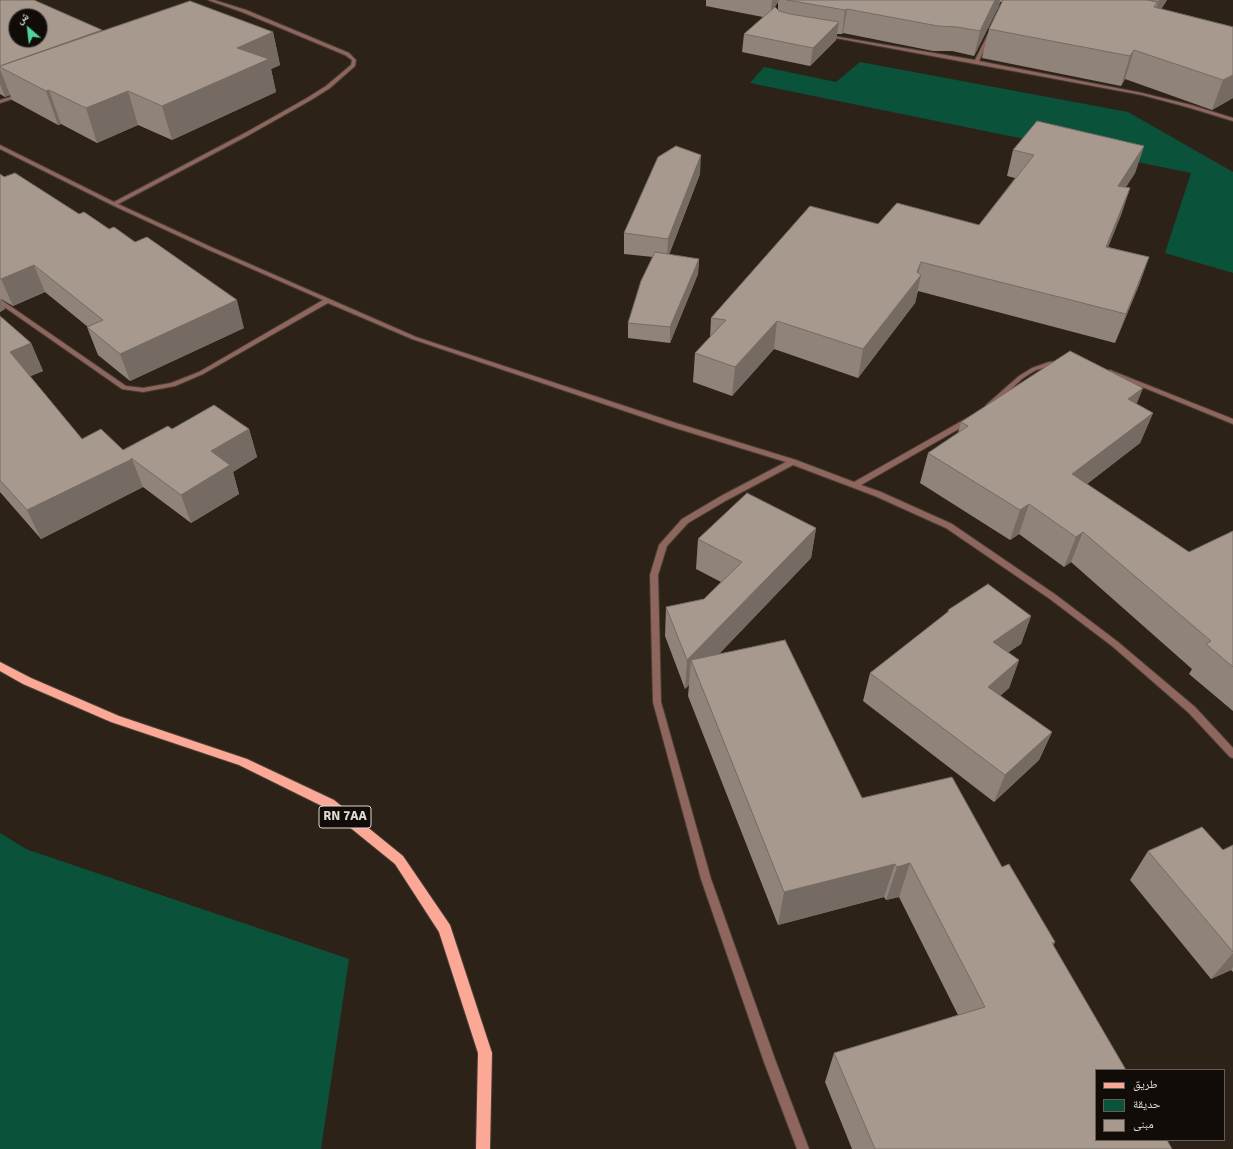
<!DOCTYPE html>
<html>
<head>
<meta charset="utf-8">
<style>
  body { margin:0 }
  #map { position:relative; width:1233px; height:1149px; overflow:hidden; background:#2c2218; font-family:Signika,"Noto Naskh Arabic",sans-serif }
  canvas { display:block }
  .legend { position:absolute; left:1095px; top:1069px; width:130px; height:72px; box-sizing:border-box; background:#110c08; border:1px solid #645e5a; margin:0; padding:5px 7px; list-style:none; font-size:12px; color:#e1dad4 }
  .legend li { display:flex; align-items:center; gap:8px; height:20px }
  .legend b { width:20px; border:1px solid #645e5a }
  .north { position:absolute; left:8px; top:8px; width:40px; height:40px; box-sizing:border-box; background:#110c08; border:1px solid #645e5a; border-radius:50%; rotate:332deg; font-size:11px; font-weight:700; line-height:16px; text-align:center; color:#e1dad4 }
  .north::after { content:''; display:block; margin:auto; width:14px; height:18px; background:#4ed39a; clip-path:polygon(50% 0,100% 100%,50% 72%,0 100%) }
</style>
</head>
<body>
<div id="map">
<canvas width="1233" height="1149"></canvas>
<ul class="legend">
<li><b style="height:5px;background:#fba896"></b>طريق</li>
<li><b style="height:11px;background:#0b523b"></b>حديقة</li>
<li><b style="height:11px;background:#a7998e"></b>مبنى</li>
</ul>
<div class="north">ش</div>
</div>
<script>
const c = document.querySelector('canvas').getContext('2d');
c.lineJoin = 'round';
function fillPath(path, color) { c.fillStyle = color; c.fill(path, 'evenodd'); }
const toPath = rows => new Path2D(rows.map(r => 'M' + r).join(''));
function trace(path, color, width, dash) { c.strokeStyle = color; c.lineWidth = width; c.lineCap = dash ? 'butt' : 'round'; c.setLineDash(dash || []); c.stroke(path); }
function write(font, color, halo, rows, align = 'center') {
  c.font = font + ' Signika,sans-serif'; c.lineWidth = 4; c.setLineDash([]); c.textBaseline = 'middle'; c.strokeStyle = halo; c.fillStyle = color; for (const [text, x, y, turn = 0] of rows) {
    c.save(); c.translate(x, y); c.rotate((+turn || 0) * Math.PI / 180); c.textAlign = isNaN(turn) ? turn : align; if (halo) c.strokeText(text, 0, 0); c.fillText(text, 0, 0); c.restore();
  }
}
fillPath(toPath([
  [860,62,1128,112,1233,172,1233,273,1165,253,1191,173,750,83,764,67,836,82],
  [0,833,26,849,349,959,321,1149,0,1149]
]), '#0b523b');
const street = toPath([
  [208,0,214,0,246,10,349,53,356,60,355,66,330,88,311,100,249,135,118,204,213,248,416,337,676,423,796,460,854,482,967,418,971,418,972,420,971,422,861,485,881,492,952,524,1056,595,1118,642,1195,707,1233,748,1233,758,1230,757,1189,713,1112,646,1050,599,946,528,875,496,793,465,727,500,688,523,667,546,658,575,661,702,711,879,776,1062,809,1149,797,1149,764,1062,701,879,653,702,650,575,659,545,682,519,721,496,786,462,672,427,412,339,328,303,203,374,175,386,143,392,122,389,0,304,0,299,126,386,143,388,171,383,199,372,323,300,209,250,112,205,0,149,0,145,114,202,245,133,307,98,326,86,351,65,352,60,345,55,242,12,208,0],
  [990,33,992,34,979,61,1142,93,1191,105,1233,118,1233,121,1187,107,1142,95,825,36,827,35,975,60,988,34,990,33],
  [20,94,22,95,22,96,0,103,0,100,20,94],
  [1060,361,1062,362,1062,364,1050,366,1036,370,1023,378,991,407,987,407,986,405,1019,376,1032,368,1049,362,1060,361],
  [1110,370,1233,419,1233,424,1108,373,1108,371,1110,370]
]);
const primary = toPath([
  [0,662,31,678,119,716,247,759,334,800,403,856,450,925,492,1053,490,1149,476,1149,478,1053,439,932,395,864,326,808,239,765,111,722,23,684,0,671,0,662]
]);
trace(street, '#493f36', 2);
trace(primary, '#493f36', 2);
fillPath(street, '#8e665d');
fillPath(primary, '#fba896');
fillPath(toPath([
  [0,0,102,31,273,32,280,65,271,69,276,92,172,140,138,125,97,143,61,124,58,125,12,100,10,95,5,97,0,94],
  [706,0,1167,0,1161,9,1233,27,1233,98,1212,110,1125,79,1121,86,982,58,989,29,1002,2,1000,2,999,6,974,56,952,51,933,51,843,33,842,34,837,34,836,40,810,66,742,52,744,34,763,17,706,6],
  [778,2,778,10,774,8],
  [1144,146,1135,173,1126,187,1130,188,1121,215,1108,247,1149,257,1139,285,1115,343,918,291,915,303,858,378,774,349,732,396,693,382,695,353,710,338,711,318,878,224,979,225,1015,178,1007,176,1013,150],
  [0,174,244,328,130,381,98,355,87,327,88,327,45,292,13,306,1,299,5,309,0,312],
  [700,174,669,255,699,259,698,274,670,343,628,338,628,323,653,257,624,254,624,233],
  [0,316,31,343,43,371,30,376,82,439,123,450,172,429,249,429,257,457,233,472,239,494,191,523,143,487,41,539,0,492],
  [1143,388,1136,404,1153,413,1140,443,1087,484,1189,552,1233,531,1233,711,1189,674,1192,669,1071,562,1064,567,1019,534,1010,540,920,483,928,453,958,433,961,422],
  [816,528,811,558,719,654,862,798,1002,867,1055,942,1053,946,1172,1149,852,1149,825,1082,834,1053,958,1015,899,897,886,900,884,897,778,925,688,696,689,685,685,689,665,636,666,607,704,599,721,582,696,569,698,539],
  [948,610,1031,616,1021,644,1008,652,1019,660,1009,688,1000,696,1052,732,1039,760,994,802,863,701,870,673,947,613],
  [1233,845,1233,972,1231,970,1211,979,1130,880,1148,851,1223,850]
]), '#90847a');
fillPath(toPath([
  [772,0,779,0,778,2,772,10,770,18],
  [995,0,1000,0,999,6,974,56,980,31],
  [1160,0,1167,0,1151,26,1158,2],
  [847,9,843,33,842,34,845,10],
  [839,22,836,40,810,66,813,48],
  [102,30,110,58,0,66],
  [273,32,280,65,271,69,276,92,172,140,162,106,237,48],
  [1134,50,1125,79,1121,86,1130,56],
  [0,69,10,95,5,97,0,84],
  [1233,75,1233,98,1212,110,1223,80],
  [49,90,61,124,58,125,46,91],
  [128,91,138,125,97,143,86,108],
  [1144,146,1135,173,1109,212,1118,186],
  [701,155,700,174,667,259,668,239],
  [1130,188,1121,215,1097,275,1106,247],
  [1149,257,1139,285,1115,343,1126,314],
  [699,259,698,274,670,343,670,327],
  [921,262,917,279,921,275,915,303,858,378,863,349,917,272],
  [34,265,45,292,13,306,1,279],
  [0,298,5,309,0,312],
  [237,300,244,328,130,381,120,354],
  [777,321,774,349,732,396,735,367],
  [31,343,43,371,22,380,10,352],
  [1143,388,1131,418,1128,399],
  [1153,413,1140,443,1060,504,1072,474],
  [249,429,257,457,233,472,239,494,191,523,181,495,211,451],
  [132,459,143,487,41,539,27,510],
  [1029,504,1019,534,1010,540,1020,510],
  [816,528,811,558,697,677,691,660,689,685,685,689,687,660],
  [1083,532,1071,562,1064,567,1076,537],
  [1031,616,1021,644,983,670,993,642],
  [1019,660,1009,688,978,715,988,687],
  [1052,732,1039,760,994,802,1005,775],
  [910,863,899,897,886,900,897,867],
  [895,864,884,897,778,925,784,892],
  [1233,953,1233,967,1231,970,1211,979]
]), '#756b63');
const building = toPath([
  [0,0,34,0,102,30,0,66,0,0],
  [16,16,40,16,40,40,16,40,16,16],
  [787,0,995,0,980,31,957,27,938,26,847,9,845,10,787,0],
  [1003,0,1147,0,1157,2,1154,7,1233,27,1233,75,1223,80,1134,50,1130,56,989,29,1003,0],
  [1150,0,1160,0,1158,2,1150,0],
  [190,1,273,32,237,48,269,59,162,106,128,91,86,108,49,90,46,91,0,67,0,66,190,1],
  [775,7,779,11,790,14,839,22,813,48,744,34,775,7],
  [1037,121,1144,146,1118,186,1130,188,1106,247,1149,257,1126,314,921,262,917,272,921,275,863,349,777,321,735,367,695,353,726,320,711,318,810,206,878,224,897,203,979,225,1034,155,1013,150,1037,121],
  [676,146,701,155,668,239,624,233,658,157,676,146],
  [15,173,79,214,84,212,109,229,114,227,135,242,147,237,237,300,120,354,87,327,103,320,34,265,1,279,0,278,0,174,4,177,15,173],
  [655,252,699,259,670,327,628,323,641,281,655,252],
  [0,316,31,343,10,352,82,439,101,429,123,450,168,426,172,429,214,405,249,429,211,451,230,465,181,495,131,458,132,459,27,510,0,480,0,316],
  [1070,351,1143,388,1128,399,1153,413,1072,474,1189,552,1233,531,1233,667,1206,644,1211,641,1083,532,1076,537,1029,504,1020,510,928,453,968,426,961,422,1070,351],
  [747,493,816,528,687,660,666,607,704,599,742,562,698,539,747,493],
  [988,584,1031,616,993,642,1019,660,988,687,1052,732,1005,775,870,673,949,611,948,610,988,584],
  [785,640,862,798,952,777,1002,867,1009,864,1055,942,1052,943,1126,1070,1096,1070,1096,1140,1167,1140,1172,1149,875,1149,834,1053,985,1007,910,863,897,867,895,864,784,892,691,660,785,640],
  [1202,827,1223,850,1233,845,1233,952,1148,851,1202,827]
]);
fillPath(building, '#a7998e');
trace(building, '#756b63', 1);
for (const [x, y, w] of [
  [345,817,52]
]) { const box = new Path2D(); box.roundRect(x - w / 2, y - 11, w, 22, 3); c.fillStyle = '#110c08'; c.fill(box); trace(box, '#e1dad4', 1); }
write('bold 13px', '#e1dad4', null, [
  ["RN 7AA",345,817]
]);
</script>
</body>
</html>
